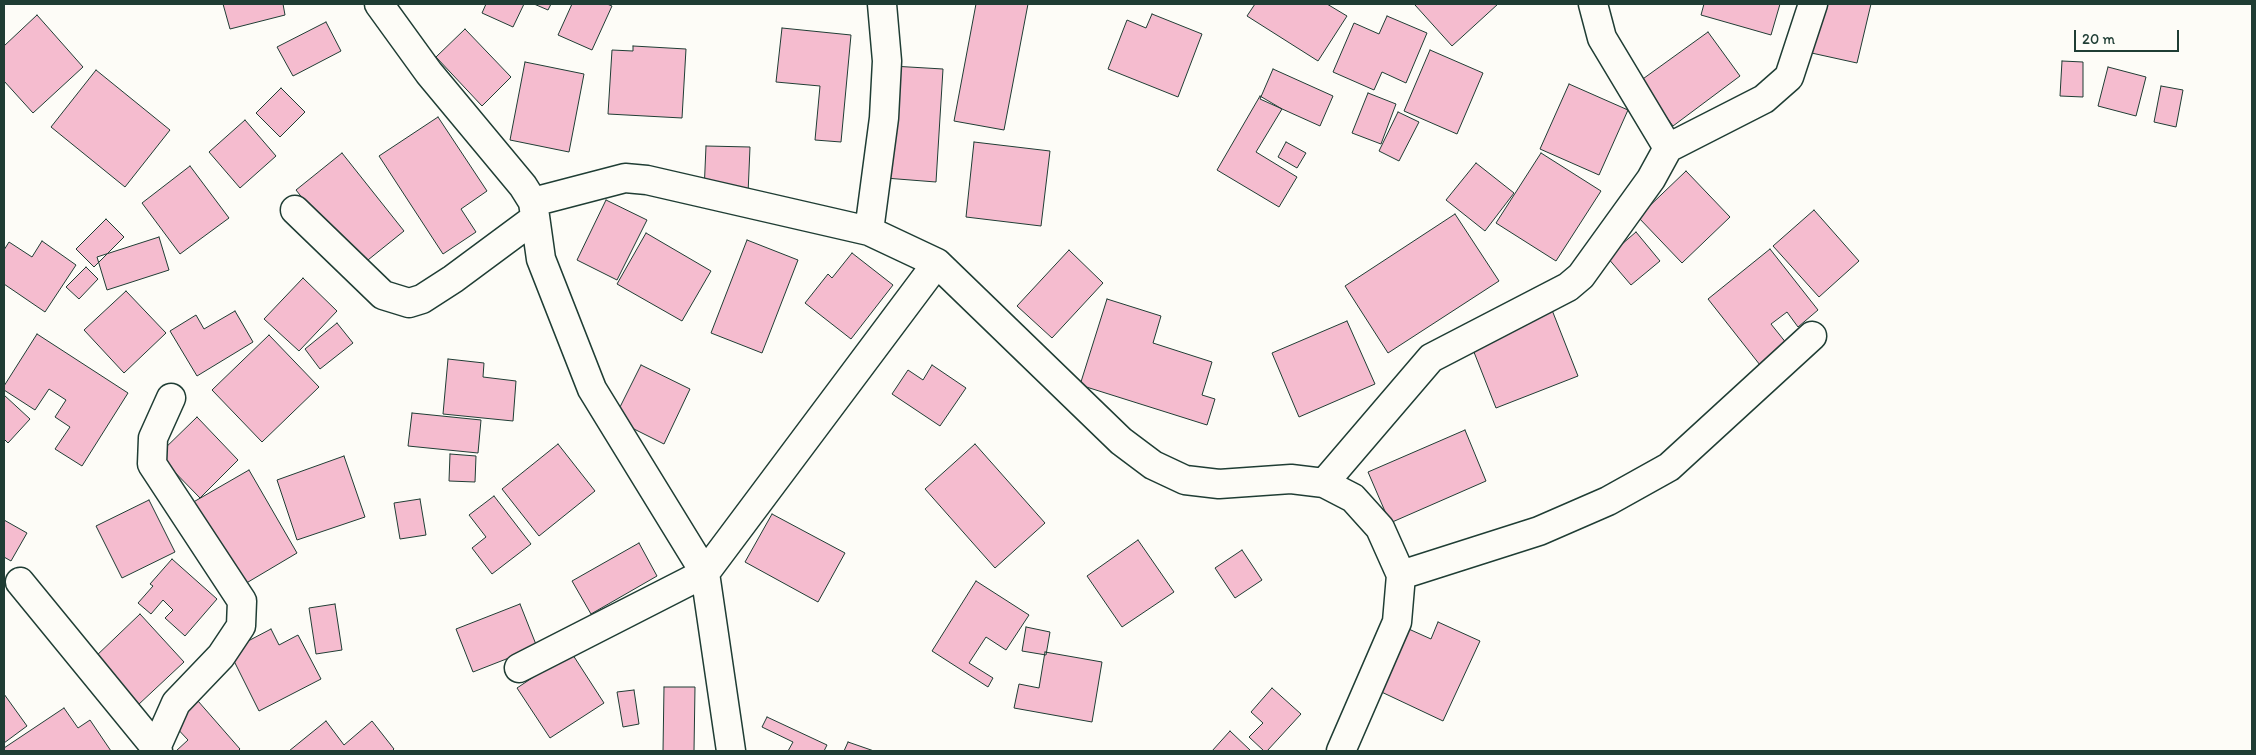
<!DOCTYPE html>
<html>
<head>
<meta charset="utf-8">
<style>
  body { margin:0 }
  #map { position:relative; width:2256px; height:755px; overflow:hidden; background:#fdfcf7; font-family:Itim,sans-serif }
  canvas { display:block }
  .frame { position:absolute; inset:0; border:5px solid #1f3d34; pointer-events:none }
  .scale { position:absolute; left:2074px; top:30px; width:105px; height:22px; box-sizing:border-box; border:2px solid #1f3d34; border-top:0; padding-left:6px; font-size:15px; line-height:18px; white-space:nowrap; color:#1f3d34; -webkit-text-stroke:4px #fdfcf7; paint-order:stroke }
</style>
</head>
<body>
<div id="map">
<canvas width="2256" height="755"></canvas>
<div class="frame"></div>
<div class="scale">20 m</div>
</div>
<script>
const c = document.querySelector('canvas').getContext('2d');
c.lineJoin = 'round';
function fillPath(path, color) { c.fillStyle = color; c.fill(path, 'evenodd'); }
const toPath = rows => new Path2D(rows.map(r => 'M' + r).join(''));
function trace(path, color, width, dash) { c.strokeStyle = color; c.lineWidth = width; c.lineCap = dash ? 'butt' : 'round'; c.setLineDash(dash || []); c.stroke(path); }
const building = toPath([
  [223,4,283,4,285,15,230,29,223,4],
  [486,4,524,4,513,27,482,13,486,4],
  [534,4,551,4,548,10,534,4],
  [572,4,607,4,612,6,592,50,558,35,572,4],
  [976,4,1028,4,1004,130,954,121,976,4],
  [1255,4,1327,4,1347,16,1318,61,1247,16,1255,4],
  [1417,4,1498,4,1452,46,1415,5,1417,4],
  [1704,4,1780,4,1771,35,1701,15,1704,4],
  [1817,4,1871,4,1857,63,1807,52,1817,4],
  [1152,14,1202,34,1178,97,1108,69,1127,20,1146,28,1152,14],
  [37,15,83,67,33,113,4,81,4,46,37,15],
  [1387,16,1427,33,1406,83,1382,72,1374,90,1333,72,1354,23,1379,34,1387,16],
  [326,22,341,51,293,76,277,47,326,22],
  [782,28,851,35,841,142,815,140,820,86,776,82,782,28],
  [465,29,511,77,482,106,436,57,465,29],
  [1708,32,1740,76,1673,126,1640,81,1708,32],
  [633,46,686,49,682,118,608,114,612,50,633,51,633,46],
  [1430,50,1483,73,1457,134,1404,111,1430,50],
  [2062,61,2083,62,2083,97,2060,96,2062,61],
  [525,62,584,74,569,152,510,140,525,62],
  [892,66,943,69,936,182,885,178,892,66],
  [2108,67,2146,77,2136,116,2098,106,2108,67],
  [1273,69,1333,96,1320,126,1260,99,1273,69],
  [96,70,170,130,125,187,51,127,96,70],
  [1569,84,1628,110,1599,175,1540,149,1569,84],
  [2161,86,2183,90,2176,127,2154,122,2161,86],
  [281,88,305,112,280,137,256,113,281,88],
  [1368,93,1396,104,1381,144,1352,133,1368,93],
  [1260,96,1282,109,1256,152,1297,177,1279,207,1217,170,1260,96],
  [1398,112,1419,122,1399,161,1379,151,1398,112],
  [438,117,487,191,461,209,476,232,443,254,379,156,438,117],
  [245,120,276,156,240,188,209,152,245,120],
  [974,142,1050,151,1041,226,966,217,974,142],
  [1286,142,1306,153,1297,168,1278,157,1286,142],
  [706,146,750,147,748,194,704,192,706,146],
  [342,153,404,231,358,268,296,190,342,153],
  [1541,153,1601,191,1556,261,1496,223,1541,153],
  [1476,163,1514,193,1485,231,1446,200,1476,163],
  [190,166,229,218,180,254,142,203,190,166],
  [1686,171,1730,217,1682,263,1638,217,1686,171],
  [606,200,647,220,617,280,577,260,606,200],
  [1814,210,1859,261,1819,297,1773,246,1814,210],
  [1455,214,1499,281,1388,353,1345,286,1455,214],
  [106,219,124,237,94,267,76,249,106,219],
  [1636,232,1660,261,1631,285,1607,257,1636,232],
  [646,233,711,271,682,321,617,284,646,233],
  [159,237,169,270,107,290,97,257,159,237],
  [747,240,798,260,762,353,711,333,747,240],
  [42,241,76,265,45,312,4,284,4,250,9,242,32,257,42,241],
  [1770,249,1818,310,1798,327,1787,312,1771,324,1787,344,1760,365,1708,299,1770,249],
  [1069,250,1103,283,1052,338,1017,306,1069,250],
  [852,253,893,285,851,339,805,303,828,274,832,278,852,253],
  [86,267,98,279,79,299,66,287,86,267],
  [303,278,337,311,299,351,264,319,303,278],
  [126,291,166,333,124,373,84,330,126,291],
  [1107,299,1161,316,1153,343,1212,362,1202,395,1215,399,1207,425,1080,385,1107,299],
  [1552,310,1578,376,1496,408,1470,342,1552,310],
  [235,311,253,342,197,376,170,331,196,315,204,329,235,311],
  [1347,321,1375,384,1299,417,1272,353,1347,321],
  [337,323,353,343,320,369,305,349,337,323],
  [37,334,128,393,82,466,55,449,70,427,55,417,66,400,49,389,35,410,4,390,4,386,37,334],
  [269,335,319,387,262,442,212,390,269,335],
  [448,359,484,363,483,377,516,381,513,421,443,414,448,359],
  [641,365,690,389,664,444,614,419,641,365],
  [932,365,966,388,940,426,892,394,908,370,923,380,932,365],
  [4,395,30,419,8,443,4,439,4,395],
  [412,413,481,420,478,453,408,446,412,413],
  [197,417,238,460,200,498,158,455,197,417],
  [1465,430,1486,481,1390,523,1368,472,1465,430],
  [558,444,595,491,539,536,502,489,558,444],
  [975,444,1045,523,995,568,925,489,975,444],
  [450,454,476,456,475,482,449,481,450,454],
  [344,456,365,517,297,540,277,480,344,456],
  [249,470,297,553,238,588,190,504,249,470],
  [494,496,531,544,492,574,472,548,486,537,469,515,494,496],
  [420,499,426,535,400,539,394,503,420,499],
  [149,500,175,552,122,578,96,526,149,500],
  [772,514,845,553,818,602,745,562,772,514],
  [4,520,27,533,11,561,4,557,4,520],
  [1138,540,1174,592,1122,627,1087,576,1138,540],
  [639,543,657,576,591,614,572,581,639,543],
  [1242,550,1262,580,1235,598,1215,568,1242,550],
  [172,559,217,599,185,636,165,618,173,610,163,600,151,614,138,603,153,586,150,584,172,559],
  [976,581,1029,615,1006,650,986,637,969,663,993,678,988,687,932,651,976,581],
  [335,604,342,650,316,654,309,608,335,604],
  [520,604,537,647,473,672,456,629,520,604],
  [140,614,184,662,138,705,94,658,140,614],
  [1438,622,1480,641,1443,721,1373,688,1402,626,1431,639,1438,622],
  [1026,627,1050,632,1046,655,1022,651,1026,627],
  [271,629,279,645,298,635,321,679,259,711,229,651,271,629],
  [571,652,604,703,550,738,517,688,571,652],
  [1045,652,1102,662,1092,722,1014,708,1019,684,1039,688,1045,652],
  [664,687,695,687,694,751,663,751,664,687],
  [1272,688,1301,714,1267,751,1264,751,1249,737,1263,723,1251,712,1272,688],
  [634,690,639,724,623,727,617,692,634,690],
  [4,694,27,726,4,743,4,694],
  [198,701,240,749,238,751,176,751,188,740,173,724,198,701],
  [64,708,78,728,90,720,111,751,4,751,4,748,64,708],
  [767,717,827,745,824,751,788,751,793,742,762,727,767,717],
  [326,721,344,745,372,721,394,749,392,751,289,751,326,721],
  [1230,731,1251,751,1212,751,1230,731],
  [848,742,874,751,844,751,848,742]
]);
fillPath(building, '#f5bccf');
trace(building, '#1f3d34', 1);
const minor = toPath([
  [379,4,429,73,523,186,533,202,625,178,647,180,869,231,937,263,1121,441,1153,465,1185,480,1219,484,1291,479,1324,483,1353,498,1380,528,1401,575,1397,622,1341,751],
  [1593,4,1602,38,1668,148],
  [295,210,383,295,409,303,422,299,453,279,534,219],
  [869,231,884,118,887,61,882,4],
  [1324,483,1431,358,1568,287,1581,276,1651,179,1668,148,1764,99,1789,77,1813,4],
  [1401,575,1539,531,1608,501,1669,467,1812,336],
  [20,582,156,748],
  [519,668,705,573,592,389,541,259,533,202],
  [158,751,156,748,176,703,221,656,241,626,242,601,152,464,153,438,171,398],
  [731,751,705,573,937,263]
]);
trace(minor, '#1f3d34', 31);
trace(minor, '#fdfcf7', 28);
</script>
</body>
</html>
